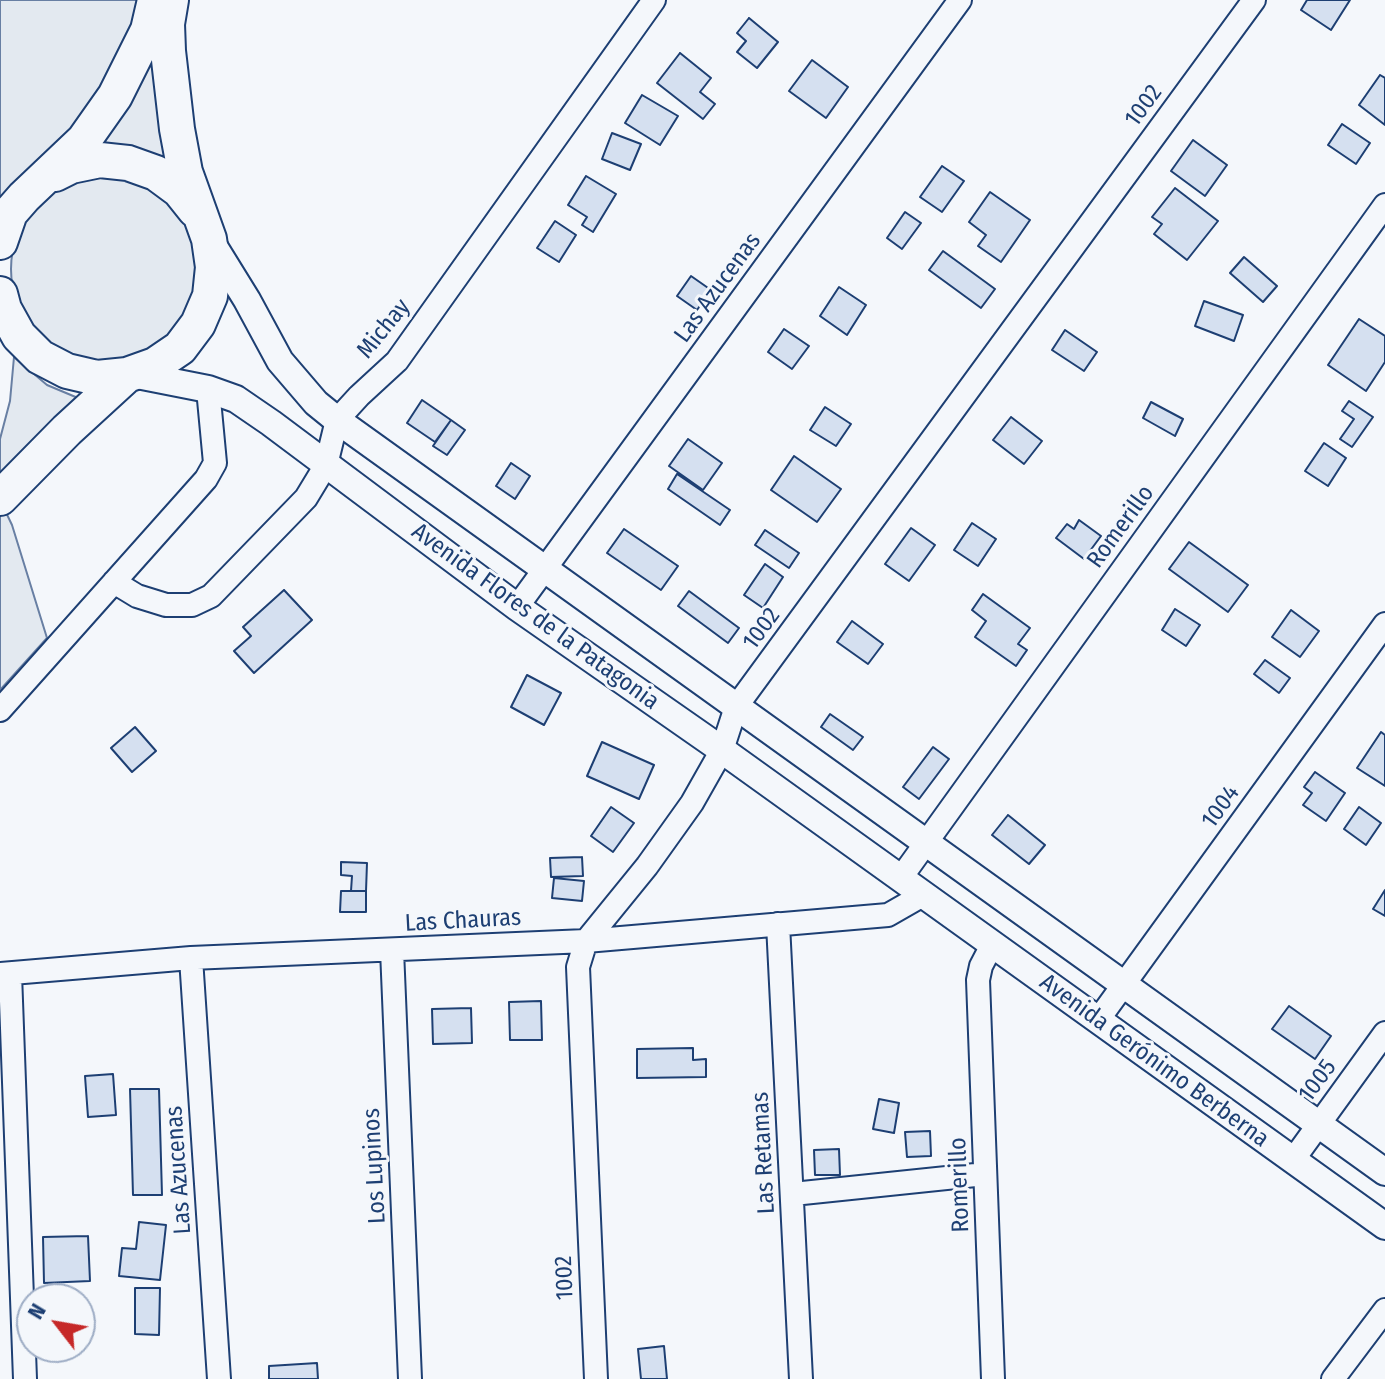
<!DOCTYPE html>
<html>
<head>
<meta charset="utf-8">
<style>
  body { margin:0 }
  #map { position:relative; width:1385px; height:1379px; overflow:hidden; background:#f4f7fb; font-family:"Fira Sans Condensed",sans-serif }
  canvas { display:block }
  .north { position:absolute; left:16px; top:1283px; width:80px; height:80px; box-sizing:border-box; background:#f4f7fb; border:2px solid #9eadc5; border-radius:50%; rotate:301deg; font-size:22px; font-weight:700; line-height:32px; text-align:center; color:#1d3f73 }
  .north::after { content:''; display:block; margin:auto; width:28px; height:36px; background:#c62828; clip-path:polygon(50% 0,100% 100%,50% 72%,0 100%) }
</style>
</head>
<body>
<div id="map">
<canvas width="1385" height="1379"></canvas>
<div class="north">N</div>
</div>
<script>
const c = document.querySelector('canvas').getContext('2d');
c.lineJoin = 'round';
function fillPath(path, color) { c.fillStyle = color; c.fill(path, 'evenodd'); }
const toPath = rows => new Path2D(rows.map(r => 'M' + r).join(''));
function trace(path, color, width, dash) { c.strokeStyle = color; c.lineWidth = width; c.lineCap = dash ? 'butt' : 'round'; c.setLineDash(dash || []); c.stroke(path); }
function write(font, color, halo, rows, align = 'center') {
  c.font = font + ' "Fira Sans Condensed",sans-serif'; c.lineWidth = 6; c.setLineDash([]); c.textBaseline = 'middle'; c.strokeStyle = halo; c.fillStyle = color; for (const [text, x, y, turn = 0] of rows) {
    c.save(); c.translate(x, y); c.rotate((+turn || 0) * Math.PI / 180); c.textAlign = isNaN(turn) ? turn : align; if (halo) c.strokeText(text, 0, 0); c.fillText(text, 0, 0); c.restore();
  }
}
const green = toPath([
  [0,0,142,0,109,88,0,215,0,0],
  [158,38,175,175,88,153,158,38],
  '11 269a94 94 0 1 1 188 0a94 94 0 1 1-188 0Z',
  [14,357,47,385,78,398,0,487,0,439,10,401,14,357],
  [0,500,12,525,47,638,0,690,0,500]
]);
fillPath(green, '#e3e9f0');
trace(green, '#687fa3', 2);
const building = toPath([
  [1307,0,1350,0,1331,30,1301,10,1307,0],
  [749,18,778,42,757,68,737,52,746,41,737,33,749,18],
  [680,53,711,78,700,92,715,104,703,119,657,83,680,53],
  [812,60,848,87,826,118,789,91,812,60],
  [1380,75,1385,78,1385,125,1359,105,1380,75],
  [642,95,678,116,660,145,625,123,642,95],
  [1342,124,1370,143,1356,164,1328,145,1342,124],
  [612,133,641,144,630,170,602,159,612,133],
  [1193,140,1227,165,1205,196,1171,171,1193,140],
  [942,166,964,181,942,212,920,197,942,166],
  [586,176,616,194,593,232,582,225,587,217,568,205,586,176],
  [1175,188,1218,221,1187,260,1154,234,1162,224,1152,217,1175,188],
  [990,192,1030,220,1001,262,978,246,986,235,969,222,990,192],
  [905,212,921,223,902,249,887,238,905,212],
  [555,221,576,235,559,262,537,248,555,221],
  [943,251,995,289,981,308,929,270,943,251],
  [1244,257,1277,286,1263,302,1230,273,1244,257],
  [691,276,711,290,697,310,677,296,691,276],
  [839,287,866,305,847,335,820,316,839,287],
  [1204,301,1243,315,1234,341,1195,326,1204,301],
  [1359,319,1385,336,1385,362,1366,391,1328,365,1359,319],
  [784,329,809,346,792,369,768,352,784,329],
  [1065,330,1097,352,1084,371,1052,350,1065,330],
  [422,400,451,420,435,442,407,423,422,400],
  [1349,401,1373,417,1352,447,1340,439,1354,419,1342,411,1349,401],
  [1151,402,1183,419,1175,436,1143,418,1151,402],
  [825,407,851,424,836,446,810,430,825,407],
  [1011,417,1042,441,1024,464,993,440,1011,417],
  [451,420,465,430,447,455,433,446,451,420],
  [688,439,722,463,703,490,669,466,688,439],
  [1324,443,1346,458,1328,486,1305,471,1324,443],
  [794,456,841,489,817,522,771,490,794,456],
  [511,463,530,476,515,499,496,486,511,463],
  [677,474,730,510,720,525,668,489,677,474],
  [1079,520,1101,536,1084,559,1056,538,1067,524,1074,529,1079,520],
  [972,523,996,539,978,566,954,550,972,523],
  [911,528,935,545,909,581,885,564,911,528],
  [624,529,678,566,661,590,607,553,624,529],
  [765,530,799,553,789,568,755,545,765,530],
  [1189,542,1248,585,1228,612,1169,569,1189,542],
  [765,564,783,577,763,608,744,595,765,564],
  [284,590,312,620,254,673,234,651,251,636,243,627,284,590],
  [689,591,739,628,728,643,678,606,689,591],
  [983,594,1030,628,1018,644,1027,650,1016,666,975,637,986,621,972,610,983,594],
  [1175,609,1200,625,1186,646,1162,630,1175,609],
  [1291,610,1319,631,1300,657,1272,637,1291,610],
  [852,621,883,644,868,664,837,642,852,621],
  [1265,660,1290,678,1279,693,1254,674,1265,660],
  [527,675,561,693,544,725,511,707,527,675],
  [830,714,863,737,853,750,821,727,830,714],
  [135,727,156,751,132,772,111,748,135,727],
  [1381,732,1385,735,1385,786,1357,768,1381,732],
  [602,742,654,765,639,799,587,776,602,742],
  [933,747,949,759,919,799,903,787,933,747],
  [1315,772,1345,793,1326,821,1303,805,1312,793,1304,787,1315,772],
  [611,807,634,823,613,852,591,836,611,807],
  [1359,807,1381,823,1366,845,1344,829,1359,807],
  [1008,815,1045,845,1029,864,992,835,1008,815],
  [582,857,583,876,551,877,550,858,582,857],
  [341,862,367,863,366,891,351,891,352,876,341,875,341,862],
  [554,878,584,881,582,901,552,898,554,878],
  [1385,890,1385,916,1373,909,1385,890],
  [341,891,366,891,366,912,340,912,341,891],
  [541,1001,542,1040,510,1040,509,1002,541,1001],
  [1289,1006,1331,1036,1315,1059,1272,1029,1289,1006],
  [471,1008,472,1043,433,1044,432,1009,471,1008],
  [693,1048,693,1060,706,1059,706,1077,637,1078,637,1049,693,1048],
  [113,1074,116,1115,88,1117,85,1076,113,1074],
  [130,1089,159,1089,162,1195,133,1195,130,1089],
  [879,1099,899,1103,894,1133,873,1129,879,1099],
  [930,1131,931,1156,907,1157,905,1132,930,1131],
  [839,1149,840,1175,815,1175,814,1150,839,1149],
  [139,1222,166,1225,160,1280,119,1276,122,1248,136,1249,139,1222],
  [88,1236,90,1281,44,1283,43,1237,88,1236],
  [135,1288,160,1288,159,1335,135,1334,135,1288],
  [664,1346,667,1379,641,1379,638,1349,664,1346],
  [317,1363,318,1379,269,1379,269,1366,317,1363]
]);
fillPath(building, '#d5e0f0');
trace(building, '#1d3f73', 2);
const minor = toPath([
  [114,582,137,596,166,605,192,605,211,596,306,498,326,465,337,420,359,396,397,361,654,0],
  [517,607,960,0],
  [0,710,206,479,215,463,208,389],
  [900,879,1385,205],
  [778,924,801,1379],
  [992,945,981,966,978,980,993,1379],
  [392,950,410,1379],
  [191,958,219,1379],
  [0,974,191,958,586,941,888,915,923,895],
  [10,974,25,1379],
  [1098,1020,1385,624],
  [1293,1160,1385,1033],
  [793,1194,985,1174],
  [596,1379,578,967,586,941,647,866,692,803,722,750,736,707,1254,0],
  [1333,1379,1385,1310]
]);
const tertiary = toPath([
  [213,245,247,300,280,361,316,403,337,420,1385,1172],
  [132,374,208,389,236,399,271,423,517,607,722,750,1385,1226]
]);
const primary = toPath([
  [55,174,71,166,100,160,128,163,156,173,179,190,195,210],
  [0,242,10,213,24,197,84,140,115,96,148,30,155,0],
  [0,294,4,309,19,336,40,357,67,371,97,378,127,375,155,365,180,348,198,324,210,296,213,267,209,239,185,172,177,129,168,51,167,24,171,0],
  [0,498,67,430,127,375]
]);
trace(minor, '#1d3f73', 26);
trace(tertiary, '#1d3f73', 30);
trace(primary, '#1d3f73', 38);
trace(minor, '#f4f7fb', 22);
trace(tertiary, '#f4f7fb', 26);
trace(primary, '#f4f7fb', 34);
write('24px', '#1d3f73', '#f4f7fb', [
  ["1002",1144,106,-54],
  ["Las Azucenas",718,288,-54],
  ["Michay",384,329,-51],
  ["Romerillo",1121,527,-54],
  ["Avenida Flores de la Patagonia",535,617,36],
  ["1002",762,629,-54],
  ["1004",1221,807,-54],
  ["Las Chauras",463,921,-3],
  ["Avenida Gerónimo Berberna",1154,1061,36],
  ["1005",1318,1081,-54],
  ["Las Retamas",764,1153,-93],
  ["Los Lupinos",375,1166,-93],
  ["Las Azucenas",179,1170,-94],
  ["Romerillo",960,1185,-92],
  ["1002",565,1278,-92]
]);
</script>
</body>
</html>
